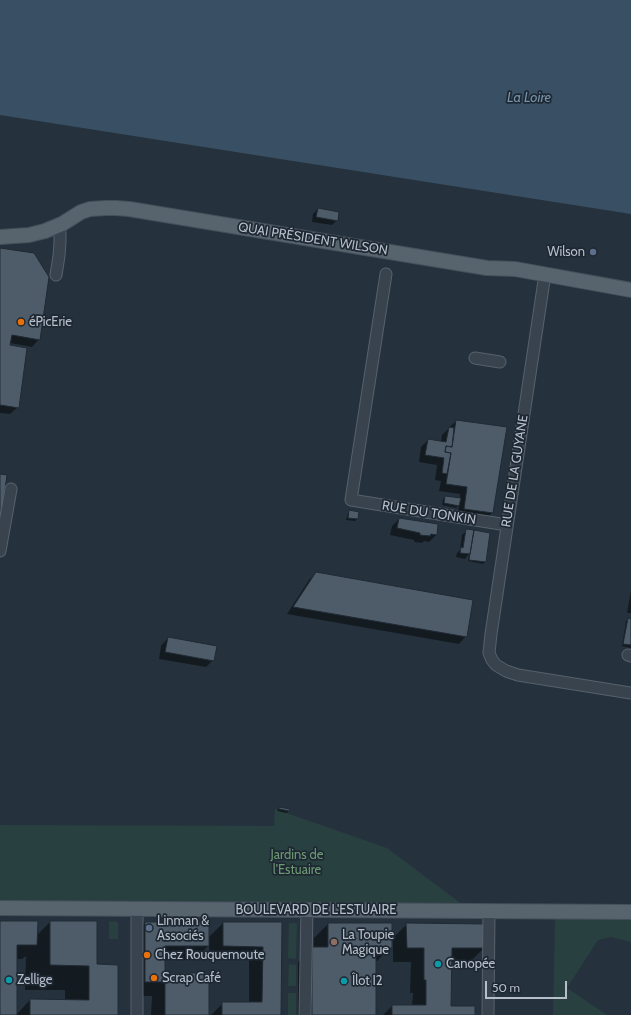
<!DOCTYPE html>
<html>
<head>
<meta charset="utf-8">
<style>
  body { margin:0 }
  #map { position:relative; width:631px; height:1015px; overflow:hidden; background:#25323d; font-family:Cabin,sans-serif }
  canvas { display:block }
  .scale { position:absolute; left:485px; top:981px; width:82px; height:18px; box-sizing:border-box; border:2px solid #b5bec9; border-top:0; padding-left:5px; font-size:12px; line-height:14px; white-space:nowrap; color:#b5bec9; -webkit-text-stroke:3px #1e2833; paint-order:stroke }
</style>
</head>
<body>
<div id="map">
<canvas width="631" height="1015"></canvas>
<div class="scale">50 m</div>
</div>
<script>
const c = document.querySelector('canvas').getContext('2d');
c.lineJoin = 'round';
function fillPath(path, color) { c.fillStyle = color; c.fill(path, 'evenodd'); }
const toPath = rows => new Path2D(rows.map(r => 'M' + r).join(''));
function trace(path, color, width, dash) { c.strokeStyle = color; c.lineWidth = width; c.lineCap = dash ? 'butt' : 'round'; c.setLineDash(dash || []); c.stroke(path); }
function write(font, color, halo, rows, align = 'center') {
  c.font = font + ' Cabin,sans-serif'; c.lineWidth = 3.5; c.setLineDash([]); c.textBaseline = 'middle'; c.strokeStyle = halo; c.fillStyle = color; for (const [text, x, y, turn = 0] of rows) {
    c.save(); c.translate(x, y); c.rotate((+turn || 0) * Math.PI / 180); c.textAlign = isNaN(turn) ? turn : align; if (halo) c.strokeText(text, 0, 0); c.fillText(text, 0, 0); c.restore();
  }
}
fillPath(toPath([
  [275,809,387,848,463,905,0,904,0,825,274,826],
  [555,919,623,919,631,920,631,942,611,937,598,940,567,988,607,1015,553,1015],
  [109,921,118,922,118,939,109,939],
  [289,923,297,923,296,959,288,958],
  [289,964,296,965,296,986,288,986],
  [288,993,296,993,296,1015,288,1015]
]), '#28403f');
fillPath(toPath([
  [0,0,631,0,631,214,0,115]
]), '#395064');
fillPath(toPath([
  [318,209,337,220,332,225,312,222,313,214],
  [0,249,39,339,32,347,10,343,18,407,10,414,0,413],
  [456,421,492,513,485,520,457,516,459,505,456,508,442,505,443,499,445,497,460,499,460,494,439,491,441,481,435,480,437,465,419,462,421,447,428,440,441,442,442,435],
  [350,511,358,512,357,519,355,521,346,520,348,513],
  [399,519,437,525,436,535,429,542,424,541,422,543,414,542,414,540,390,535,392,526],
  [467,530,485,562,483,564,468,561,469,554,465,559,456,557,457,553,460,550,462,535],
  [316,573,466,636,459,644,287,614,309,580],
  [631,590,631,613,627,613],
  [629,619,631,620,631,648,622,646,626,621],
  [168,638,213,660,206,667,159,659,161,646],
  [279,808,289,811,286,813,277,811],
  [0,922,36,936,50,922,96,965,117,1015,0,1015],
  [26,956,25,990,65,990,65,1001,30,1000,16,1015,16,959,22,959],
  [145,923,208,938,223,923,281,923,280,1015,211,1015,223,1003,249,1003,249,960,209,960,209,945,194,960,164,960,164,974,208,1015,151,1015,152,996,131,996,131,937],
  [328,924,391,947,377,961,375,961,375,1015,298,1015,298,962,313,948,314,948,314,938],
  [407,924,484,948,470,962,451,962,450,1007,474,1015,383,1015,392,1006,412,1006,413,993,410,993,411,962,393,962,393,938]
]), '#0007');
const building = toPath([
  [318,208,339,212,338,221,316,217,318,208],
  [0,248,34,253,49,277,40,340,12,335,10,345,27,348,19,408,0,405,0,406,0,248],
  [456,420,507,427,493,513,464,509,467,487,446,484,451,453,445,452,446,446,452,447,456,420],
  [449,427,454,428,452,447,446,446,445,452,451,453,447,474,442,473,444,458,425,455,428,439,446,442,449,427],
  [0,474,7,475,1,518,0,518,0,474],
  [445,496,461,498,459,506,444,503,445,496],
  [349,510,359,512,358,519,348,518,349,510],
  [399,518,438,524,437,535,431,534,430,536,420,535,420,533,397,528,399,518],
  [466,529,474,530,470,554,460,553,461,547,463,548,466,529],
  [474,530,490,533,486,562,469,560,474,530],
  [316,572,473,600,467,637,293,607,316,572],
  [628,618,631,619,631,645,623,644,628,618],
  [168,637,217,646,214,661,165,652,168,637],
  [279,807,290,809,289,811,279,809,279,807],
  [0,921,38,921,37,945,17,945,17,1015,0,1015,0,921],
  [50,921,97,921,97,964,118,965,118,1015,30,1015,30,999,89,1000,89,966,50,965,50,921],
  [145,922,209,922,209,946,165,946,165,982,145,982,145,922],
  [223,922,282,922,281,1015,222,1015,222,1002,262,1002,263,947,223,946,223,922],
  [328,923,392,923,392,948,376,948,376,1015,312,1015,312,947,328,947,328,923],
  [406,923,486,924,485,948,452,948,451,1006,475,1006,475,1015,392,1015,392,1005,426,1005,426,980,424,980,424,948,407,948,406,923],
  [165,973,209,973,209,1015,165,1015,165,973]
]);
fillPath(building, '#4e5c69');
trace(building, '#202a35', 1);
const minor = toPath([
  [386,274,351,500,507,525],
  [545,274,491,634,489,653,492,660,496,665,506,671,518,675,631,693],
  [56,275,59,256,60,242,60,233,57,226],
  [475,358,500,362],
  [0,551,11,489],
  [628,655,631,656],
  [137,908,137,1015],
  [305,1015,307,909],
  [488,1015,489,911]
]);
const major = toPath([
  [0,237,29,235,45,231,62,224,81,212,90,209,106,208,116,208,129,209,487,268,515,269,631,290],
  [0,908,631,912]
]);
trace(minor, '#57616c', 13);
trace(major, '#454f5a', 16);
trace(minor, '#39434e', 11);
trace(major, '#57636d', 14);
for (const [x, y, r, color] of [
  [593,252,4,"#5c6f8a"],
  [21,322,4,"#e8710a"],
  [149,928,4,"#5c6f8a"],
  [334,942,4,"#8d6e63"],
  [147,955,4,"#e8710a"],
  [438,964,4,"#0f9aa8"],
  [154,978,4,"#e8710a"],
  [9,980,4,"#0f9aa8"],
  [344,981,4,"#0f9aa8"]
]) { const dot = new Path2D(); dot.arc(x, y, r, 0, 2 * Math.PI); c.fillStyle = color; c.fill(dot); trace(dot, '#1e2833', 1.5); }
write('13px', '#b5bec9', '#1e2833', [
  ["QUAI PRÉSIDENT WILSON",313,239,9],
  ["RUE DE LA GUYANE",515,471,-81],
  ["RUE DU TONKIN",429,513,9],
  ["BOULEVARD DE L'ESTUAIRE",316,910]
]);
write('13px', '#b5bec9', '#1e2833', [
  ["Wilson",585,252,"right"],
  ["éPicErie",29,322],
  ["Linman &",157,921],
  ["Associés",157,936],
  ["La Toupie",342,935],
  ["Magique",342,950],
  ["Chez Rouquemoute",155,955],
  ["Canopée",446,964],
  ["Scrap Café",162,978],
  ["Zellige",17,980],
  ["Îlot I2",352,981]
], 'left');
write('13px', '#6c9972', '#1e2833', [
  ["Jardins de",297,855],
  ["l'Estuaire",297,870]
]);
write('italic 14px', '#7593ab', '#1e2833', [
  ["La Loire",529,98]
]);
</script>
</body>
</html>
